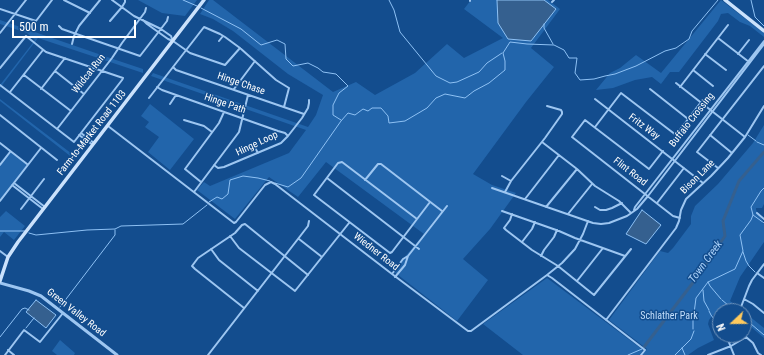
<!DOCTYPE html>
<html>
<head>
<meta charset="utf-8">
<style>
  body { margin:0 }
  #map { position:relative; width:764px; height:355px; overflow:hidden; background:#134d8e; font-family:"Roboto Condensed",sans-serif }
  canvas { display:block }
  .north { position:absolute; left:712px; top:303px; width:40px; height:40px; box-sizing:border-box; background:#134d8e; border:1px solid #7194bb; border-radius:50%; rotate:248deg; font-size:11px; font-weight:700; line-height:16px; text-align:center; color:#fff }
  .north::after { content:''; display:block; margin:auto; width:14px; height:18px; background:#ffca5d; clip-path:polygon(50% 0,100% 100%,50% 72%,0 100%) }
  .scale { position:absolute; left:12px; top:20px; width:124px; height:18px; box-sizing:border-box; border:2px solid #fff; border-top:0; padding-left:5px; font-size:12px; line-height:14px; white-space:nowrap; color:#fff; -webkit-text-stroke:3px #134d8e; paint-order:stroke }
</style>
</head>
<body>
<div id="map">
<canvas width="764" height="355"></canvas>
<div class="north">N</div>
<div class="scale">500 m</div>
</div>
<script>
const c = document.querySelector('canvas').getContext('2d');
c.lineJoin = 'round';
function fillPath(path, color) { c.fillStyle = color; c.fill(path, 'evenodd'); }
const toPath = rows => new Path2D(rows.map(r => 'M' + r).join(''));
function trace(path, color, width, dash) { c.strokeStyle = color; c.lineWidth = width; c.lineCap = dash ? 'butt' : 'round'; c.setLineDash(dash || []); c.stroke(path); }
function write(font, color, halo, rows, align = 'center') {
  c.font = font + ' "Roboto Condensed",sans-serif'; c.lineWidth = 3; c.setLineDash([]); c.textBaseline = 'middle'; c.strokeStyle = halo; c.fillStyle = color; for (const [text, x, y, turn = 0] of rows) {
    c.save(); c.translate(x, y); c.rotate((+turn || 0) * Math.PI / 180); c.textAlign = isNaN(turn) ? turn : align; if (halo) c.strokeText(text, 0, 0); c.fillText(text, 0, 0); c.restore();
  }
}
fillPath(toPath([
  [138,0,197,0,185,16,162,13],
  [209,0,213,0,333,92,356,82,375,95,415,73,447,44,464,58,503,38,464,9,471,0,548,0,560,9,531,48,554,67,526,102,473,174,492,185,516,193,490,229,463,259,488,280,457,321,393,271,424,234,326,162,298,197,269,177,235,219,197,190,204,182,210,186,289,153,306,130,151,76,153,73,308,127,316,115,323,95,288,74,233,31,213,19,200,14],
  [721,0,764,33,764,37,750,26,740,22,728,13,721,14,718,21,679,72,670,72,661,84,652,77,635,80,613,88,596,90,610,73,620,68,636,55,661,73],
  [0,20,113,59,143,69,143,73,38,38,0,88,0,85,35,40,27,33,0,24],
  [0,99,76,157,74,159,0,101],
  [150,104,194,139,170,170,148,152,159,137,145,127,149,122,141,116],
  [764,125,764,204,762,208,756,208,756,210,763,221,762,223,764,224,764,242,740,277,730,301,743,311,731,311,726,307,722,310,713,315,709,320,708,324,714,340,698,348,688,355,642,355,647,349,609,320,660,251,668,253,673,248,691,224,691,216,695,206,718,184,753,143],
  [11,151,28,164,0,200,0,165],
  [6,211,25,226,14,240,4,232,0,237,0,217],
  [547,278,643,350,640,355,523,355,483,324],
  [744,312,764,328,764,338,744,321],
  [60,340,75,353,74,355,57,355,52,351]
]), '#2265ab');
const water = toPath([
  [497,0,544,0,556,9,531,41,508,39,498,23,497,0],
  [642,210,661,225,646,244,626,234,642,210],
  [36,300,56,315,46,328,26,312,36,300]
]);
fillPath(water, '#35608f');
trace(water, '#8ec1f4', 1);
trace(toPath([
  [183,0,197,6],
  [389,0,394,10,400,32,436,76,450,83,457,82,479,72,487,63,502,53],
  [751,0,755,17,764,26],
  [201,8,241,29,261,45,277,40,285,44,286,59,293,66,308,63,318,68,323,72,336,74,348,86,339,93,333,105,333,115,341,120],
  [544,24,544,28,553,44],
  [748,135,756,141],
  [757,142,764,145],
  [275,183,288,187,301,178,341,121,348,113,355,115,363,109,368,111,372,108,381,108,388,116,389,123,405,121,427,108,436,98,445,94,465,98,474,91,489,83,505,70,505,61,503,53,510,42,527,44,554,45,564,50,569,58,577,58,575,73,580,80,594,79,605,76,615,74,636,66,665,51,676,48,689,39,692,31,718,0],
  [209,202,217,197,222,199,228,194,230,180,243,176,258,178,270,181],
  [753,215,764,223],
  [0,231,25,231],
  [29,233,36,235,87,230,115,229,121,226,183,224,207,205],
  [743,252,746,261,749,266,755,272],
  [708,282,710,286,721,299],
  [703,290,704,301,709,310],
  [722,300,735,311],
  [60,307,115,235,115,230],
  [709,311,711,315,717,323],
  [744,318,764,335],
  [26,328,34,318],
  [693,329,693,321,696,298,708,282,735,269,743,251,740,235,751,220,753,215,751,207,761,191,764,188],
  [0,337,22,309,25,308,29,310],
  [682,348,685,355],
  [628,355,642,349],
  [675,355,691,339,694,331]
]), '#8ec1f4', 1);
trace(toPath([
  [644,347,698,276,725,236,723,221,739,181,764,152]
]), '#35608f', 3);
trace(toPath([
  [64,0,90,13],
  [112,0,134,16,161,29,171,36,172,39],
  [470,0,470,1],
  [552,2,554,0],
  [0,9,36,21,52,0],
  [143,20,147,24,168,39,173,41,190,53,225,65,240,48],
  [110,21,122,7,125,2,125,0],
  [59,26,62,29,140,56,167,21,168,17],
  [0,33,26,0],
  [718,38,749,62],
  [219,41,223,36],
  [72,44,74,36,79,26,100,0],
  [705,54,726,70],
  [738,54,749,40],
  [173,67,176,70,304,114],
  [0,68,26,36,46,52,123,78,122,80,74,142,0,85],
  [693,70,713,86],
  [55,71,84,94],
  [24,75,71,111],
  [676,83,745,137],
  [157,87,162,90,278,131,285,133,288,136],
  [680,87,728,25],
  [41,89,65,58],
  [234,89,255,61],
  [650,89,688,119],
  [10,92,43,50],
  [149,98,204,27,220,34,225,37,240,48,276,80,289,88,284,107],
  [595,99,703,183],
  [170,104,176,95],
  [0,115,57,160],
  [184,120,204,126,212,132],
  [108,126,234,223,236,222,265,185,271,182,275,184,392,274,468,331,471,331,547,275,552,278,645,350,641,355],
  [595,127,621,93,676,135,701,102],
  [57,129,112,58,122,43,145,12,146,8],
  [81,133,94,143],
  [79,135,93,145],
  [710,135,732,153],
  [542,142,577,169,595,186,619,201,631,213],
  [0,143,27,164],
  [254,146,258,153],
  [663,151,649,169,585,120,572,137,673,216,680,218],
  [0,165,10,152],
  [214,165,218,168,224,167,281,143,288,136,302,118,308,108,309,103,309,100],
  [718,168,697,152,764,66],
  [502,176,511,181],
  [327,178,419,249],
  [365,180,378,164,381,164,442,211],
  [201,182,185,169,219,123,224,112],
  [14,183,45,207],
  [12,185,43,209],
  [492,188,593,223,601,224,609,223,627,216,637,209,648,196,764,44],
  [194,192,239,132,248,95],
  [505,192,511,181,545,138,562,114,562,112,561,110,547,106],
  [525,199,559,155],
  [0,201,41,148],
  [657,203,684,168],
  [546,207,577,169],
  [595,207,600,210,606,210,612,208,622,203],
  [21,209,44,179],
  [634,210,635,207,764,41],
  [502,211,559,231,575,238,625,256],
  [757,213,764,219],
  [512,214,510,220,504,228,506,230,532,250,558,266,594,295,631,249],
  [568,214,592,184],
  [417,219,342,162,338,163,314,195,390,253,392,252,430,202],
  [230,236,239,248,295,291,349,223],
  [299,239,322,257],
  [522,242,532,229,535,222],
  [211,249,219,260,258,291],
  [0,251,8,257],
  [541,256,544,250,554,237,557,230],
  [757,273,764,278],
  [392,274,403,259,408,256,447,206],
  [547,275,562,263,575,249,583,234,588,221],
  [395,277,405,265,408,256],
  [577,281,603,248],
  [744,299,753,304,764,313],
  [244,308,195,269,192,266,198,258,235,233,242,225,245,224,308,275],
  [738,311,741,307,749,286,752,280,764,264],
  [606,320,676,228,679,221,681,210,686,199,711,176,728,158,745,137,764,106],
  [726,335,734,355],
  [8,350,14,355],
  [5,355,24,330,40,342,63,313],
  [208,355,308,226,309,221],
  [708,355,731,346,746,337,753,343,758,353,761,355]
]), '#9dc6f1', 2);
trace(toPath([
  [0,283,29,291,41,296,117,355]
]), '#9dc6f1', 3);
trace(toPath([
  [725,0,764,31],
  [0,281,8,257,18,242,204,0]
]), '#cbe2fc', 3.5);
write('10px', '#fff', '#134d8e', [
  ["Wildcat Run",89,74,-52],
  ["Hinge Chase",241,84,19],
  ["Hinge Path",225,104,19],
  ["Buffalo Crossing",692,120,-52],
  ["Fritz Way",644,127,37],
  ["Farm-to-Market Road 1103",92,133,-52],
  ["Hinge Loop",257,144,-25],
  ["Flint Road",630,172,38],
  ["Bison Lane",698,177,-45],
  ["Wiedner Road",376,252,38],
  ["Green Valley Road",76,313,38]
]);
write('10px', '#c4dffc', '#134d8e', [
  ["Schlather Park",669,316]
]);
write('italic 11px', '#a9d0f8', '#134d8e', [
  ["Town Creek",706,262,-54]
]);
</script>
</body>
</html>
